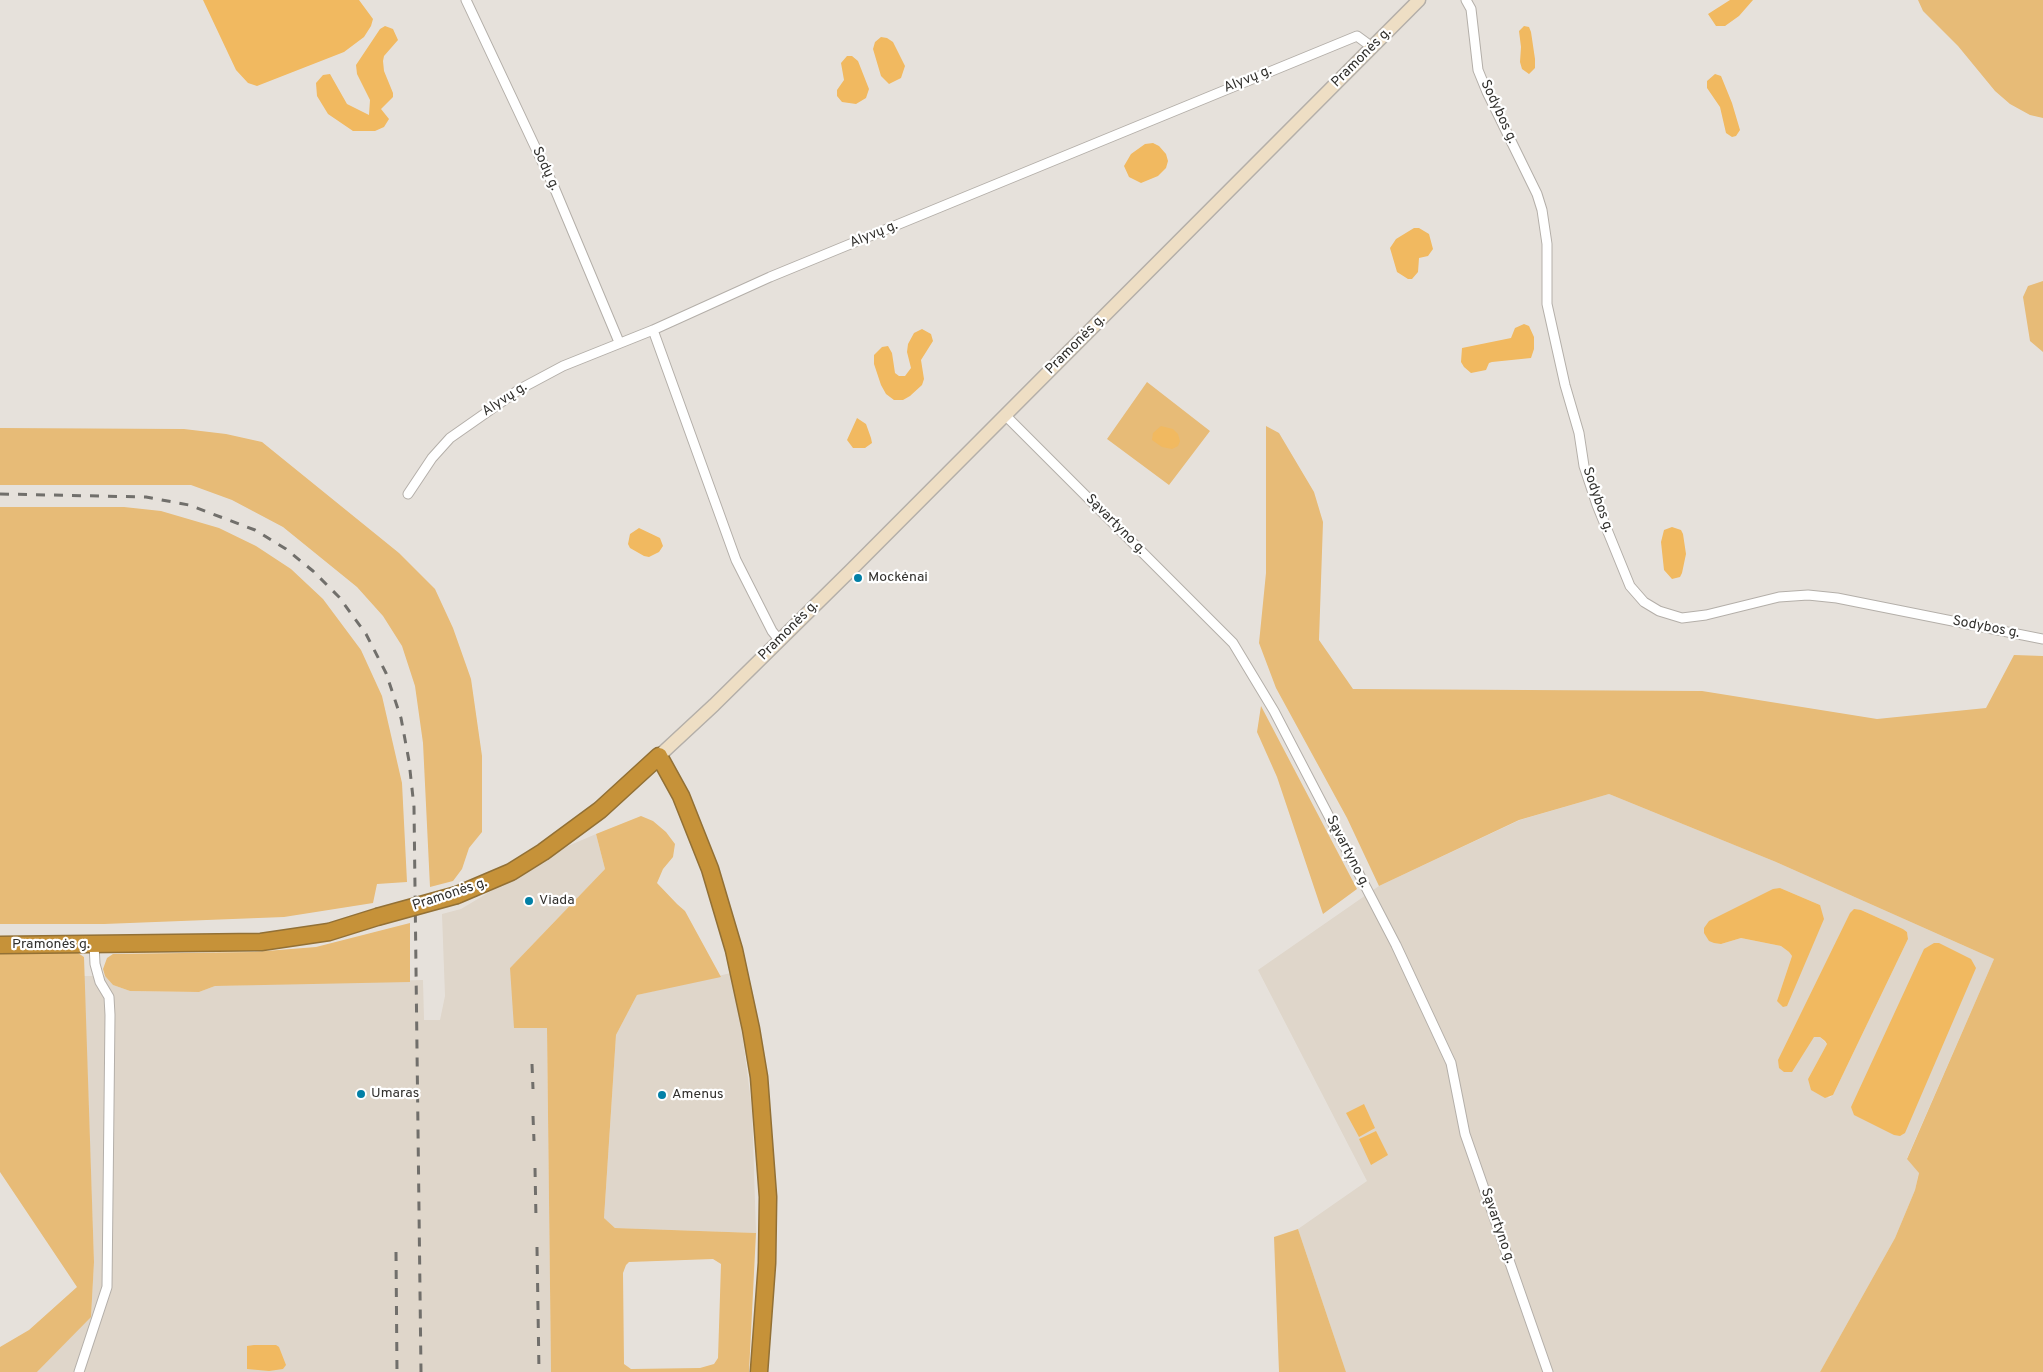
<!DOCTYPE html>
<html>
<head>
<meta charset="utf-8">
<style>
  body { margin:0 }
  canvas { display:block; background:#e6e1db }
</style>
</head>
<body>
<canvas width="2043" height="1372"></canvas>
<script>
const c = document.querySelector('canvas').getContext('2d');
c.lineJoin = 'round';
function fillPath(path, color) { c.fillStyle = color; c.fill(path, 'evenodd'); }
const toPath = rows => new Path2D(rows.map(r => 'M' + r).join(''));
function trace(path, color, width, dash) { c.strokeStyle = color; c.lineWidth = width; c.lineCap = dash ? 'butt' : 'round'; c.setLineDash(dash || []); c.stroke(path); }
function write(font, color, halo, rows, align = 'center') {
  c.font = font + ' Overpass,sans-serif'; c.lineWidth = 4.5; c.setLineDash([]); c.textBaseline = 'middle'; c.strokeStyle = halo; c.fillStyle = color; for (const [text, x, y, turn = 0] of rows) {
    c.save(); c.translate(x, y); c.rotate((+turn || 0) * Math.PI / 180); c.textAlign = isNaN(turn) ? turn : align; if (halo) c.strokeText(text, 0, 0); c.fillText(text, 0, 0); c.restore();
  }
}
fillPath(toPath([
  [1609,794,1776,862,1994,959,1907,1158,1919,1172,1915,1190,1895,1238,1820,1372,1346,1372,1298,1229,1367,1181,1258,970,1379,886,1520,820],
  [1780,888,1820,905,1777,1001,1792,956,1789,952,1781,946,1741,938,1721,944],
  [1861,910,1903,929,1907,932,1908,939,1833,1095,1829,1098,1808,1079,1827,1044,1820,1037,1814,1037],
  [596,834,605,869,510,968,547,1028,551,1372,37,1372,91,1316,94,1262,84,976,105,976,113,985,130,991,199,992,215,986,423,980,424,1020,440,1020,445,996,442,914,461,909,561,849],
  [731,973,739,1008,752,1110,756,1233,615,1228,604,1218,616,1035,637,995]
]), '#dfd6ca');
fillPath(toPath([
  [1918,0,2043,0,2043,118,2030,115,2010,104,1995,91,1958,46,1923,11],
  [2043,281,2043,352,2030,341,2023,297,2028,286],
  [1147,382,1210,431,1169,485,1107,439],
  [1266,426,1279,433,1314,492,1323,522,1319,640,1353,689,1702,691,1877,719,1986,708,2014,655,2043,656,2043,1372,1820,1372,1895,1238,1915,1190,1919,1173,1907,1159,1994,959,1776,862,1609,794,1519,820,1379,886,1347,818,1276,688,1259,643,1266,573],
  [0,428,184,429,226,434,262,442,399,553,435,589,453,628,471,679,482,756,482,832,469,848,462,869,453,881,430,887,423,743,415,686,402,646,383,616,357,587,283,527,232,500,191,485,0,485],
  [0,507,124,507,161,511,219,528,256,546,291,569,323,599,361,650,382,696,402,783,407,882,377,884,373,903,284,917,104,924,0,924],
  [1261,706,1357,889,1323,914,1277,777,1257,732],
  [641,816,653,821,666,832,675,844,673,857,663,869,657,883,677,904,685,911,721,977,637,995,616,1035,604,1218,615,1228,756,1233,749,1372,551,1372,547,1028,514,1028,510,968,605,869,596,834],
  [713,1259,721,1264,718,1358,714,1364,700,1368,631,1369,624,1364,623,1273,626,1265,629,1262],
  [410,923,410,982,215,986,199,992,130,991,113,985,105,976,103,969,107,958,113,954,254,952,316,947],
  [75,951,84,957,94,1262,91,1317,37,1372,0,1372,0,1347,29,1330,77,1287,0,1172,0,952],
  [1298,1229,1346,1372,1279,1372,1274,1237]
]), '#e7bb77');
fillPath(toPath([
  [203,0,359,0,373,19,371,26,364,37,344,52,257,86,248,83,236,70],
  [1730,0,1753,0,1739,16,1725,26,1716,26,1708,14],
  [385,26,393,29,398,40,384,56,383,61,384,71,393,93,393,97,381,109,389,119,384,127,375,131,353,131,328,114,317,96,316,83,323,75,330,74,347,104,369,115,370,100,357,74,356,65,380,29],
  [1524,26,1529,27,1531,32,1535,59,1535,68,1529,74,1522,69,1520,62,1521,47,1519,31],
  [881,37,887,38,893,42,905,66,901,78,889,84,881,76,873,49,875,42],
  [847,56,852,56,858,61,869,89,866,98,856,104,842,102,837,96,837,90,844,80,841,63],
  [1715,74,1721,76,1732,103,1740,130,1736,136,1732,137,1726,133,1720,107,1707,88,1707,81],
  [1145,144,1153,143,1159,146,1166,154,1168,161,1166,168,1158,176,1141,183,1129,177,1124,166,1131,154],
  [1414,228,1419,228,1429,234,1433,249,1428,256,1419,258,1418,272,1412,279,1408,279,1397,272,1390,248,1396,239],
  [1524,324,1529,326,1534,337,1534,349,1531,358,1492,362,1489,363,1486,370,1471,373,1464,367,1461,362,1462,348,1511,338,1515,328],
  [922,329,931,334,933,341,921,360,924,379,922,385,910,396,903,400,894,400,886,394,881,385,874,364,874,355,882,347,888,346,892,353,895,373,899,376,905,376,911,368,907,352,908,344,914,333],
  [857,418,866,424,871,438,872,443,865,448,853,448,847,440],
  [1161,426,1173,429,1178,434,1180,441,1178,446,1172,449,1162,447,1152,440,1153,433],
  [1672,527,1681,530,1683,534,1686,554,1682,573,1680,577,1672,579,1664,570,1661,542,1664,530],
  [639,528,660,538,663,546,659,552,649,557,644,556,630,548,628,544,630,534],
  [1780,888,1820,905,1824,919,1787,1006,1783,1007,1777,1001,1792,956,1789,952,1781,946,1741,938,1721,944,1714,943,1709,941,1704,933,1704,928,1709,921,1773,889],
  [1854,909,1861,910,1903,929,1907,932,1908,939,1833,1095,1825,1098,1811,1090,1808,1079,1827,1044,1825,1041,1820,1037,1814,1037,1792,1072,1784,1072,1779,1068,1778,1060,1850,913],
  [1934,943,1939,943,1971,959,1976,968,1905,1133,1900,1136,1894,1135,1854,1115,1851,1107,1924,949],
  [1364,1104,1375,1128,1359,1137,1346,1113],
  [1376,1131,1388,1155,1371,1165,1359,1139],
  [254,1345,276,1345,279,1347,286,1365,283,1369,269,1371,247,1369,247,1346]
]), '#f1b960');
const street = toPath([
  [466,0,554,187,619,342],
  [1466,0,1471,9,1478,70,1487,92,1537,194,1542,210,1547,244,1547,304,1565,385,1579,433,1584,466,1597,505,1630,586,1644,602,1659,611,1682,618,1706,615,1779,597,1808,595,1837,598,2043,639],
  [653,330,736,560,772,631,780,641],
  [1006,416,1233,643,1274,711,1396,945,1451,1063,1465,1134,1548,1372],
  [408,494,432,458,450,438,520,389,563,366,653,330,770,277,1357,36,1372,47],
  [79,1372,107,1287,110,1015,109,997,100,982,95,964,94,944]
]);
const secondary = toPath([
  [659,756,714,705,851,570,1419,0]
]);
const highway = toPath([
  [457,895,511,872,543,852,600,810,659,756,681,796,710,869,734,950,751,1029,759,1077,768,1197,767,1263,759,1372],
  [0,945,261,942,329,932,377,917]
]);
trace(street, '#b4afa9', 11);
trace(secondary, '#b4afa9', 15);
trace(highway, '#927035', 19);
trace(street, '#fff', 9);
trace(secondary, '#eedec4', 12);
trace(highway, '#c69239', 16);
trace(toPath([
  [0,494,146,497,189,505,255,530,286,549,313,571,339,597,366,634,386,673,401,718,409,761,414,807,421,1372],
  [532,1064,533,1089],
  [533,1116,534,1141],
  [535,1168,536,1219],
  [537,1247,539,1372],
  [396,1252,397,1372]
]), '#716f6b', 3, [9, 9]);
const highwayBridge = toPath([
  [377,917,457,895]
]);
trace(highwayBridge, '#927035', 19, []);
trace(highwayBridge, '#c69239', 16);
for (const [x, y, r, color] of [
  [858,578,5,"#0280a6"],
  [529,901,5,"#0280a6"],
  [361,1094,5,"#0280a6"],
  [662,1095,5,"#0280a6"]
]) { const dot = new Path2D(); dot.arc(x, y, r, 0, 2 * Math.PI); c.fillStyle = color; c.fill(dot); trace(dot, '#fff', 2); }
write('14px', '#31302d', '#fff', [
  ["Pramonės g.",1362,58,-45],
  ["Alyvų g.",1248,80,-22],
  ["Sodybos g.",1498,112,65],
  ["Sodų g.",545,169,65],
  ["Alyvų g.",874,235,-22],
  ["Pramonės g.",1076,345,-45],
  ["Alyvų g.",505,400,-33],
  ["Sodybos g.",1597,500,71],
  ["Sąvartyno g.",1115,525,45],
  ["Sodybos g.",1986,628,11],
  ["Pramonės g.",789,631,-45],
  ["Sąvartyno g.",1347,852,63],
  ["Pramonės g.",450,895,-18],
  ["Pramonės g.",51,945],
  ["Sąvartyno g.",1497,1226,71]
]);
write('14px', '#31302d', '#fff', [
  ["Mockėnai",868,578],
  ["Viada",539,901],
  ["Umaras",371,1094],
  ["Amenus",672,1095]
], 'left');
</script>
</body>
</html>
